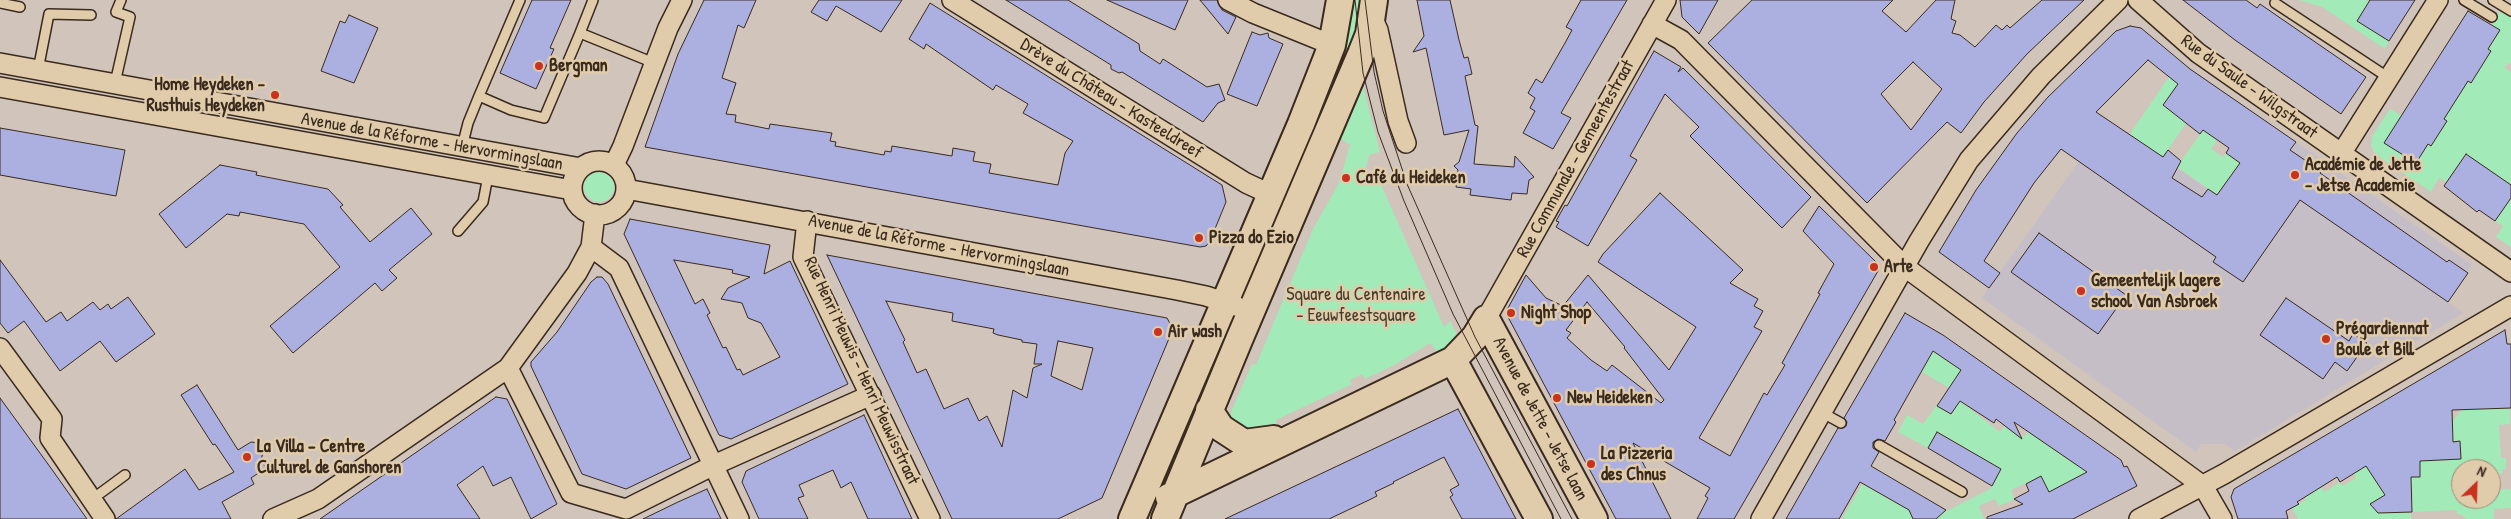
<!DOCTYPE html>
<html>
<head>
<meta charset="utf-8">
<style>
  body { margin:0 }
  #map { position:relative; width:2511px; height:519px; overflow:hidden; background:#d0c4bb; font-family:"Patrick Hand",sans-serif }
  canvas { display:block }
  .north { position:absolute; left:2451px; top:459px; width:50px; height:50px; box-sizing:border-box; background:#e0ccab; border:1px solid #9e8b73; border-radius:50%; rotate:24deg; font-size:14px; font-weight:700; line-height:20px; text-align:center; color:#3b2a1e }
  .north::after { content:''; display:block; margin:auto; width:18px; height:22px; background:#c8321e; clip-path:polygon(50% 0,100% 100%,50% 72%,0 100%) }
</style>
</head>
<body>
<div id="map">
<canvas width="2511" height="519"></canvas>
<div class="north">N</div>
</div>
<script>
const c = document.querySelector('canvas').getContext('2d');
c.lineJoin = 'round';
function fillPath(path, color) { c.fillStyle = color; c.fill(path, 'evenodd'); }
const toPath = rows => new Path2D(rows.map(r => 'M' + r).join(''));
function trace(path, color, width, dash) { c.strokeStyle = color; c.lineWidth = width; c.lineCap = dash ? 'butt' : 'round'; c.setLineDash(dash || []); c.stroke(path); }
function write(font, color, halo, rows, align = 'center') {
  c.font = font + ' "Patrick Hand",sans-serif'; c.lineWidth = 5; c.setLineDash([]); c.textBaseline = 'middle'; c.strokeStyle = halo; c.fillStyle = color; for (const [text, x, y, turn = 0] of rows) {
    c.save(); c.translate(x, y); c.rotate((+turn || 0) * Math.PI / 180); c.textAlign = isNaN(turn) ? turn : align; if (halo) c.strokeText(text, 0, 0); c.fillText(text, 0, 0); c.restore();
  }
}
fillPath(toPath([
  [2108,120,2246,216,2296,142,2472,265,2448,302,2463,313,2235,451,2224,444,2201,444,2196,452,1982,298]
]), '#c5bec6');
fillPath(toPath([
  [1349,0,1363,0,1351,45,1318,126,1311,124],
  [2299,0,2366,0,2369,2,2357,21,2389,41,2385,49,2322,7],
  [2500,11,2511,18,2511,64,2508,63,2505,68,2511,72,2511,185,2466,154,2446,182,2439,178,2431,192,2375,154,2371,146,2372,136,2390,109,2402,116,2416,163,2428,144,2431,146,2447,121,2444,119,2456,99,2468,81,2471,83,2491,51,2488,49,2500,30,2491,25],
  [1360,75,1380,152,1369,155,1365,171,1380,182,1444,327,1450,321,1458,337,1438,353,1430,343,1396,364,1365,379,1362,374,1350,380,1352,384,1276,420,1276,425,1249,431,1228,419,1252,364,1256,365,1313,229,1339,183,1350,145,1335,135],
  [2169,77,2178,84,2163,105,2187,122,2163,157,2129,135],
  [2203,130,2217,140,2211,149,2223,157,2226,153,2251,171,2217,195,2177,167],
  '584 187a15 15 0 1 1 30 0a15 15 0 1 1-30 0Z',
  [2511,198,2511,247,2496,237,2503,226,2495,221],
  [1933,351,1961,370,1949,388,1922,372],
  [1947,391,2000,432,2006,424,2024,437,2031,428,2049,446,2068,460,2101,471,2051,496,2041,476,2011,490,2015,499,1999,506,1995,499,1979,506,1984,519,1936,519,1943,513,1990,489,2001,469,1938,432,1928,448,1898,432,1907,415,1923,424],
  [2510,408,2510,424,2499,425,2501,458,2506,458,2506,469,2502,470,2502,474,2491,475,2491,469,2461,469,2461,499,2491,499,2491,490,2511,489,2511,508,2494,509,2494,519,2466,519,2462,515,2457,514,2456,510,2411,512,2411,519,2298,519,2292,508,2306,500,2305,497,2319,482,2324,492,2340,482,2342,486,2356,478,2353,472,2367,463,2453,460,2453,421,2462,409],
  [1862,484,1909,510,1913,519,1845,519,1843,517]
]), '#a2eab8');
const building = toPath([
  [532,0,571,0,550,48,554,49,536,89,500,73,532,0],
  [704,0,756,0,744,28,738,25,722,78,736,83,726,114,736,115,735,122,769,129,770,124,832,133,830,141,836,142,835,146,884,155,885,151,891,152,892,146,952,156,953,148,975,152,973,161,991,164,989,173,1058,185,1065,153,1073,141,1023,113,1028,104,996,85,993,90,926,44,924,49,909,39,930,3,1222,185,1226,202,1210,241,1206,246,1200,247,645,147,678,54,704,0],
  [819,0,902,0,881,32,836,6,827,21,811,12,819,0],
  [1006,0,1068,0,1139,44,1140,51,1160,64,1163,59,1207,87,1219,84,1225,100,1218,103,1203,122,1122,72,1119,73,1111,69,1111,65,1006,0],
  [1107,0,1188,0,1175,30,1107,0],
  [1200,0,1217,0,1222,10,1236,17,1228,34,1200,0],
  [1417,0,1450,0,1459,40,1464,58,1468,57,1472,74,1465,76,1475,125,1478,126,1474,164,1514,167,1515,156,1534,177,1529,180,1527,194,1512,193,1511,200,1470,195,1471,189,1456,187,1458,170,1454,166,1459,162,1469,130,1444,135,1426,48,1413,52,1424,36,1417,0],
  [1581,0,1627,0,1561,113,1571,118,1553,149,1523,133,1535,111,1530,108,1535,98,1528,93,1536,79,1542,83,1565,43,1572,30,1566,27,1581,0],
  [1680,0,1718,0,1699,34,1682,17,1680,0],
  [1752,0,1893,0,1882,11,1906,32,1936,0,1955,0,1951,19,1956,21,1952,33,1960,35,1975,47,1996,25,2002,30,2007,25,2010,28,2042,0,2084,0,2027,54,1984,102,1961,133,1947,122,1867,203,1708,43,1752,0],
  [1913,62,1942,89,1911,130,1881,94,1913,62],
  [2183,0,2246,0,2257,8,2260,4,2366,77,2341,114,2235,40,2183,0],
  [2370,0,2415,0,2389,41,2357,21,2370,0],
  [2468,11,2500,30,2488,49,2491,51,2471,83,2468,81,2444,119,2447,121,2431,146,2428,144,2416,163,2384,143,2468,11],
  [349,15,378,28,354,83,321,71,340,21,345,23,349,15],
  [2130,26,2141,28,2190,69,2296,142,2290,150,2321,171,2320,173,2447,262,2449,260,2468,273,2448,302,2300,200,2243,282,2213,262,2216,257,2061,149,2034,183,1984,261,2000,273,1989,288,1939,252,1976,190,2017,133,2048,97,2116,31,2130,26],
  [2148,60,2178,84,2163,105,2200,134,2203,130,2229,148,2226,153,2240,163,2217,195,2208,189,2202,197,2172,178,2181,161,2168,150,2163,157,2096,112,2148,60],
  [1252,32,1260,35,1268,33,1269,38,1283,44,1257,106,1227,94,1252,32],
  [1654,51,1681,67,1678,72,1683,68,1811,197,1782,228,1690,136,1699,127,1665,94,1630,156,1637,160,1588,246,1556,227,1559,222,1556,221,1565,205,1567,206,1654,51],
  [0,128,125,150,116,196,0,175,0,128],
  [2466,154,2511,185,2511,198,2495,221,2479,210,2477,212,2444,186,2466,154],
  [220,165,257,172,256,175,328,189,343,205,340,207,370,242,411,208,432,234,389,270,397,278,382,291,375,283,293,353,270,326,340,267,304,224,240,212,239,216,227,214,186,248,159,214,220,165],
  [1660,193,1743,270,1730,283,1758,299,1754,306,1763,311,1754,327,1762,331,1699,438,1730,456,1764,393,1767,395,1785,365,1782,363,1820,294,1818,293,1834,264,1803,231,1819,206,1877,263,1878,271,1734,519,1697,519,1708,498,1705,496,1710,488,1633,443,1671,519,1616,519,1508,317,1508,308,1526,275,1546,298,1563,306,1588,275,1669,370,1696,327,1598,262,1603,254,1660,193],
  [1587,302,1625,347,1624,348,1664,400,1661,403,1612,365,1607,371,1591,360,1567,338,1571,333,1566,330,1587,302],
  [630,219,770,245,764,274,790,261,848,384,731,439,719,435,624,234,630,219],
  [674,260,733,270,732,273,750,277,728,288,721,299,742,303,748,318,761,323,780,357,743,375,740,369,737,370,726,347,723,348,707,315,710,313,703,299,695,304,674,260],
  [2039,233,2126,295,2098,334,2011,272,2039,233],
  [827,255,1167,318,1173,329,1102,498,1058,519,952,519,827,255],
  [886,301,953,313,952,321,994,329,993,333,998,335,1022,340,1022,342,1037,344,1034,364,1042,364,1033,368,1027,398,1013,390,1002,447,987,416,979,421,968,398,944,409,926,369,917,373,903,342,905,340,886,301],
  [1058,341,1093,348,1082,390,1051,376,1058,341],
  [0,260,46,322,61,312,67,321,93,302,100,310,108,304,111,309,128,297,155,334,116,362,100,341,60,371,24,321,8,333,0,323,0,260],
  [597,277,602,277,608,284,691,458,626,489,582,474,531,366,531,362,557,332,591,282,597,277],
  [2286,298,2349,341,2353,334,2367,343,2347,371,2335,362,2323,379,2260,335,2286,298],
  [1905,313,1943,335,2121,460,2124,467,2127,466,2137,486,2073,519,1987,519,1987,517,2023,504,2014,499,2029,491,2026,484,2041,476,2049,492,2087,472,2014,422,2022,439,1996,419,1994,423,1960,401,1951,414,1937,406,1961,370,1933,351,1894,420,1896,422,1885,441,1878,439,1873,442,1873,448,1879,452,1871,466,1946,510,1936,519,1913,519,1909,510,1860,482,1839,519,1786,519,1838,428,1846,426,1847,422,1844,418,1905,313],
  [2505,330,2507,344,2511,344,2511,408,2452,410,2453,442,2460,441,2461,459,2420,461,2420,477,2411,477,2412,512,2378,513,2370,504,2385,495,2366,466,2340,482,2337,477,2297,502,2299,504,2286,511,2288,519,2238,519,2231,497,2234,489,2505,330],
  [197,385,238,450,251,442,260,443,264,449,261,460,266,468,251,478,254,484,222,502,231,519,116,519,185,469,199,490,234,472,215,444,213,445,181,395,197,385],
  [496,397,507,399,557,504,531,519,511,477,493,486,483,466,457,485,480,519,320,519,496,397],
  [0,398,53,471,87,519,0,519,0,398],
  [1458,409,1516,519,1462,519,1450,497,1453,495,1450,490,1459,485,1444,457,1393,482,1394,483,1375,492,1377,496,1369,500,1329,519,1225,519,1458,409],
  [864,415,912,519,868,519,851,482,841,488,833,470,799,485,804,496,798,498,808,519,759,519,742,482,746,471,864,415],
  [1937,432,2001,469,1992,486,1928,448,1937,432],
  [707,489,721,519,643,519,678,502,707,489]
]);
fillPath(building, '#acb0e1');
trace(building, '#3b2a1e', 1);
const lane = toPath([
  [2464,0,2492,17],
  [2493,0,2511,11],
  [0,3,20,7],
  [2275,3,2389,78],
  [580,33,593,0],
  [38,70,49,14,91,15],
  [115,83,130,17,116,12,121,0],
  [479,96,520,0],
  [462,147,468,123,479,96,511,110,544,118,580,33,654,63],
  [458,231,483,202,488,176],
  [1821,412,1841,423],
  [1879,445,1962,492],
  [91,500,125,475]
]);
const street = toPath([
  [952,0,1246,183,1272,195],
  [1228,0,1253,13,1332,45],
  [2138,0,2198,53,2511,272],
  [1372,17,1378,30,1398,121,1406,143],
  [1652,24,1681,40,1905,267,2203,486,2222,519],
  [0,63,581,168],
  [0,87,572,190],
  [2341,154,2438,0],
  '572 188a27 27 0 1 1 54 0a27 27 0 1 1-54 0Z',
  [614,165,623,146,668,28,682,0],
  [626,189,1177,290,1206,296,1236,306],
  [807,221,803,257,930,519],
  [591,247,619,268,739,519],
  [1486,319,1666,0],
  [0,348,52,419,50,438,105,519],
  [508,368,571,493,626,509,714,465,871,395],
  [273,519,318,499,508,368,577,273,591,247,595,214],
  [1761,519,1919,241,1969,160,2041,76,2118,0],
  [2139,519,2224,474,2511,306]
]);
const secondary = toPath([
  [1486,319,1594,519],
  [1453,360,1539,519],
  [1209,410,1221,428,1244,443,1274,439],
  [1169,497,1453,360,1475,337,1486,319],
  [1132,519,1301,124,1332,45,1340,0],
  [1165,519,1239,340,1361,54,1369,34,1374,0]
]);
trace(lane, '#3b2a1e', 12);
trace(street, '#3b2a1e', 22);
trace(secondary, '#3b2a1e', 30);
trace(lane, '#e0ccab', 9);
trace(street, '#e0ccab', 19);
trace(secondary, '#e0ccab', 26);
trace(toPath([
  [1355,0,1363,73,1378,132,1404,201,1453,314,1561,519],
  [1365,0,1374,72,1383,111,1407,184,1475,337,1572,519]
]), '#3b2a1e', 1);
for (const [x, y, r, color] of [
  [539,66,5,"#c8321e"],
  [275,95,5,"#c8321e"],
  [2295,175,5,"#c8321e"],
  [1346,178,5,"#c8321e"],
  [1199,238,5,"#c8321e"],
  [1874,267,5,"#c8321e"],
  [2081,291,5,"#c8321e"],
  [1511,313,5,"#c8321e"],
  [1158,332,5,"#c8321e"],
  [2326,339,5,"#c8321e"],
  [1557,398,5,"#c8321e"],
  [247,457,5,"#c8321e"],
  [1591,464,5,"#c8321e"]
]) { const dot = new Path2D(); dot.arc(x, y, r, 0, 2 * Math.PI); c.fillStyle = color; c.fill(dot); trace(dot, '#e0ccab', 2); }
write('bold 18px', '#3b2a1e', '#e0ccab', [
  ["Bergman",549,66],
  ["Home Heydeken -",265,85,"right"],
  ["Rusthuis Heydeken",265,106,"right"],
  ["Académie de Jette",2305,165],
  ["- Jetse Academie",2305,186],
  ["Café du Heideken",1356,178],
  ["Pizza do Ezio",1209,238],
  ["Arte",1884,267],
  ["Gemeentelijk lagere",2091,281],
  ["school Van Asbroek",2091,302],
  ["Night Shop",1521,313],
  ["Prégardiennat",2336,329],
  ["Boule et Bill",2336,350],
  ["Air wash",1168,332],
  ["New Heideken",1567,398],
  ["La Villa – Centre",257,447],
  ["Culturel de Ganshoren",257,468],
  ["La Pizzeria",1601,454],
  ["des Chnus",1601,475]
], 'left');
write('18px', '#3b2a1e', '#e0ccab', [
  ["Rue du Saule - Wilgstraat",2249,87,36],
  ["Drève du Château - Kasteeldreef",1111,99,32],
  ["Avenue de la Réforme - Hervormingslaan",432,142,10],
  ["Rue Communale - Gemeentestraat",1576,159,-61],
  ["Avenue de la Réforme - Hervormingslaan",939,246,11],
  ["Rue Henri Meuwis - Henri Meuwisstraat",861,371,65],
  ["Avenue de Jette - Jetse laan",1540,419,62]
]);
write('18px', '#453d2d', '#e0ccab', [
  ["Square du Centenaire",1356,295],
  ["- Eeuwfeestsquare",1356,316]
]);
</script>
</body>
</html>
